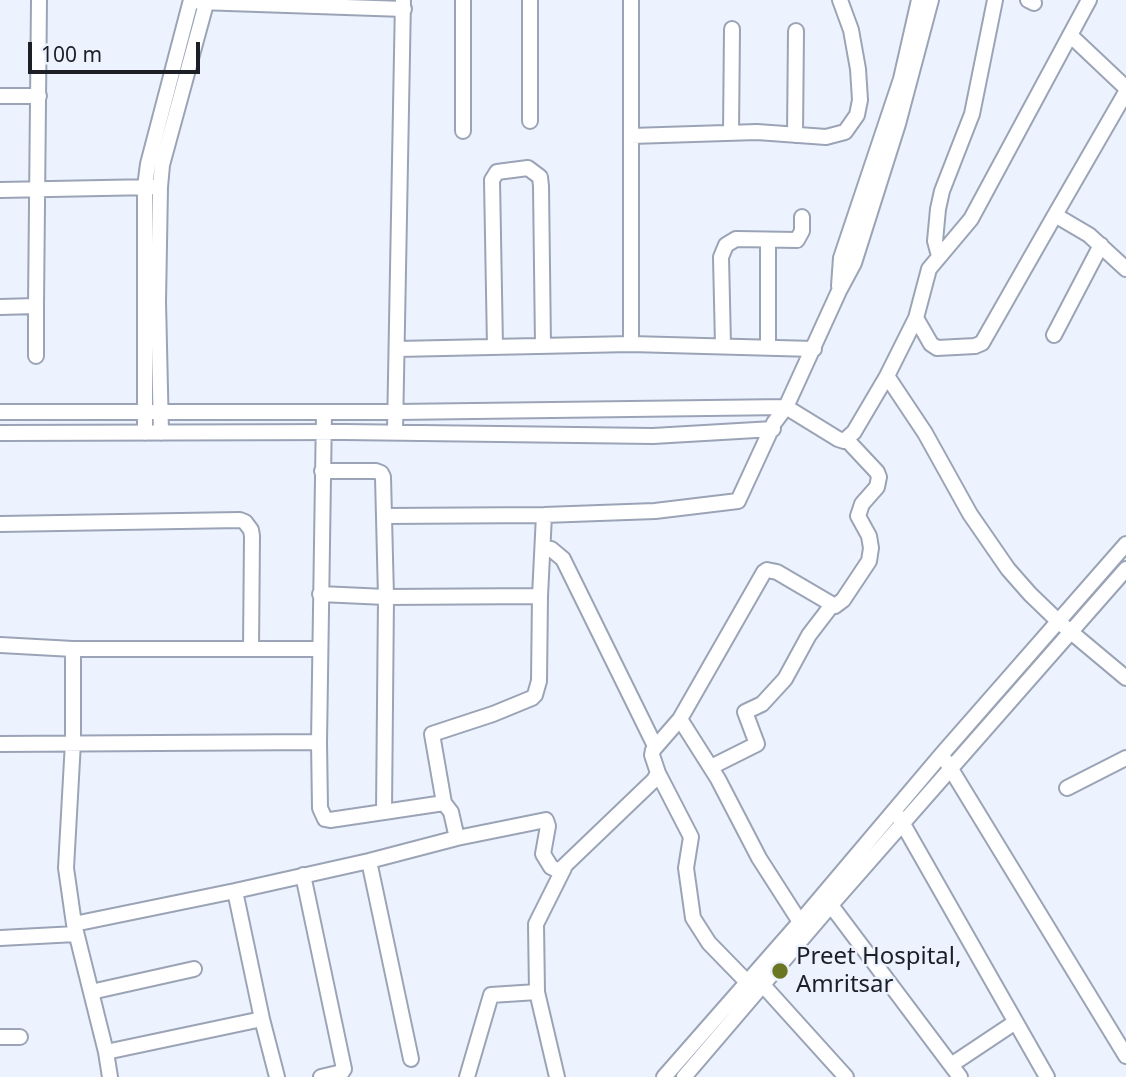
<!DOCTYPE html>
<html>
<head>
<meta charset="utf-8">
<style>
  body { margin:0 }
  #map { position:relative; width:1126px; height:1077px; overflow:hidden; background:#edf3fe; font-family:"Noto Sans",sans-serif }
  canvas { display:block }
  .scale { position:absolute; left:28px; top:42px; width:172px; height:32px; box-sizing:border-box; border:4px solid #1c1f26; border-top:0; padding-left:9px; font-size:21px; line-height:24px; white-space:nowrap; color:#1c1f26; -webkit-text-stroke:5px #edf3fe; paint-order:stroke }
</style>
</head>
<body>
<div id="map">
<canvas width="1126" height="1077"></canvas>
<div class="scale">100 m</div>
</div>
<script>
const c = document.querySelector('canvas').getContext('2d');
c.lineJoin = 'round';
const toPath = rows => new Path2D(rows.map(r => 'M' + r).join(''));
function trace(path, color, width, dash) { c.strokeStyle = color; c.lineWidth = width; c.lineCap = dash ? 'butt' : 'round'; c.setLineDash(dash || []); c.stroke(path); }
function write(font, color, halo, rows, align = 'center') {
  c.font = font + ' "Noto Sans",sans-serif'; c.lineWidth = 5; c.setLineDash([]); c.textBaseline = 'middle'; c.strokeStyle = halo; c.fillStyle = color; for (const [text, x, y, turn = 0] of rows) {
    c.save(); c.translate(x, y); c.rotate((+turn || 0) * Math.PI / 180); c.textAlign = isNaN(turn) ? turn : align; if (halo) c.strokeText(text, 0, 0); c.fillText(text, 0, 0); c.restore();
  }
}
const minor = toPath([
  [463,0,463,131],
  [530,0,530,121],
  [631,0,631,344],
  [1028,0,1034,3],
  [1089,0,971,219,929,269,916,318,887,376,925,433,970,514,1008,569,1030,594,1059,622,1126,678],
  [199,2,404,9],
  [1070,35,1126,88],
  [1126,92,1055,215,1089,235,1126,269],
  [0,96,39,96],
  [731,133,732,29],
  [795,135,796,31],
  [631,136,757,132,826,137,845,132,857,115,860,100,858,69,851,30,840,0],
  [0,190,153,187],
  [939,256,935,241,938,209,942,191,972,114,995,0],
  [839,286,841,258,901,79,919,0],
  [36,306,39,0],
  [0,307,36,306,36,356],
  [916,318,931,344,937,348,975,346,982,343,1055,215],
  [1054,335,1101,245],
  [723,345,721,257,726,245,736,239,797,240,802,231,802,217],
  [768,346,768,241],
  [495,347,492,180,497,172,528,168,540,177,541,186,543,346],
  [397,349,631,344,814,349],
  [0,412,396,412,786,407,838,439,844,441,854,432,887,376],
  [395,432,403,0],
  [0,433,344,432,653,436,773,429],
  [145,433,145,187,148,164,191,0],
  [161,433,158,302,160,187,162,165,207,0],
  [385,516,544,515,655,511,738,501,774,423,786,407,839,291,854,263,898,124,931,0],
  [0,524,240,520,245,522,251,530,252,536,251,649],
  [543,548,551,549,563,559,655,746],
  [320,594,386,597,540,596,544,515],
  [0,645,73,649,319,649],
  [73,649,73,742,66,868,74,924,106,1052,262,1019,235,891,74,924],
  [319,742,320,808,325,819,330,820,384,812,386,597,383,477,381,473,376,471,322,471],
  [0,744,319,742,324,412],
  [946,761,1126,1056],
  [711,767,757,744,745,712,762,704,785,679,809,635,832,605],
  [658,773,691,837,686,868,693,918,709,943,747,982],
  [1067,788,1126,758],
  [444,803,432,734,493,714,532,698,535,695,539,681,540,596],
  [899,817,1047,1077],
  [457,838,546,820,548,826,543,854,551,867,559,871,654,780,658,773,652,755,653,750,680,719],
  [369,861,411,1059],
  [303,875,344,1069,342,1072,321,1077],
  [235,891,369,861,457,838,451,812,444,803,384,812],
  [827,900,951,1065,1014,1023],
  [800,922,759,858,718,779,680,719,764,572,767,570,777,572,835,606,843,600,869,561,871,548,869,536,858,516,862,504,877,487,879,477,877,472,847,440],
  [0,938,76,934],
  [762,984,846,1077],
  [91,992,194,969],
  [262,1019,277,1077],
  [0,1037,20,1037],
  [106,1052,110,1077],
  [951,1065,960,1077],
  [467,1077,491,995,537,992],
  [557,1077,537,992,536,924,564,868],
  [664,1077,800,922,942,754,1126,544],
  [684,1077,831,905,1126,569]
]);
trace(minor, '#9ba4b6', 18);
trace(minor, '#fff', 14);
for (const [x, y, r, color] of [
  [780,971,9,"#6b7622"]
]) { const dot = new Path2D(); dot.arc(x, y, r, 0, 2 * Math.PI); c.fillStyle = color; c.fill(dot); trace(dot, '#edf3fe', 2.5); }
write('24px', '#1c1f26', '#edf3fe', [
  ["Preet Hospital,",796,957],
  ["Amritsar",796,985]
], 'left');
</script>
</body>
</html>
